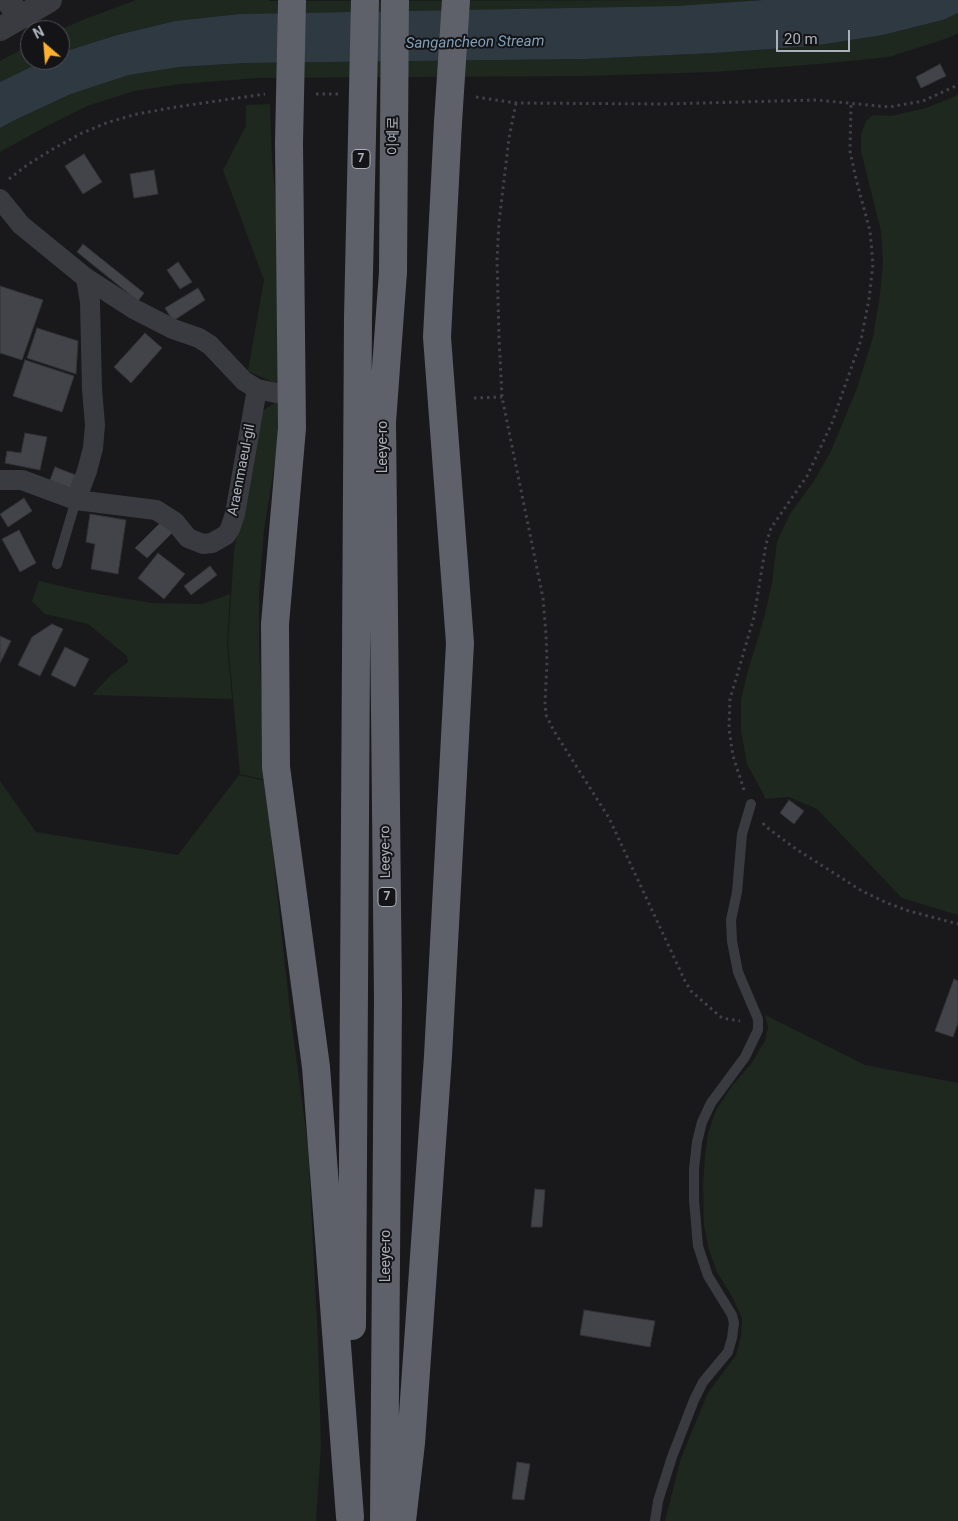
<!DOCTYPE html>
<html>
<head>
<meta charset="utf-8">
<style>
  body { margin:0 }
  #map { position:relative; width:958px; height:1521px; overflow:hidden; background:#19191c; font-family:Roboto,sans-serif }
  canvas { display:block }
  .north { position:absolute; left:20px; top:20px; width:50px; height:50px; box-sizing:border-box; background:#141417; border:1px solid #505359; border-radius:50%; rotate:333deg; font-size:14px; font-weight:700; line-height:20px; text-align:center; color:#abb1bc }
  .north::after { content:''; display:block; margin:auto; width:18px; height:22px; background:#ffb12e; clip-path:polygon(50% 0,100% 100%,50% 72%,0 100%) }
  .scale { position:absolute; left:776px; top:30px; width:74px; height:22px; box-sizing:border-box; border:2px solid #abb1bc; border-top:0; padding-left:6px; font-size:15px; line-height:18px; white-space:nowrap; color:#abb1bc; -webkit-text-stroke:4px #141417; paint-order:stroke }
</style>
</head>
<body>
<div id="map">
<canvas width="958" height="1521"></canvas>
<div class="north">N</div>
<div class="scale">20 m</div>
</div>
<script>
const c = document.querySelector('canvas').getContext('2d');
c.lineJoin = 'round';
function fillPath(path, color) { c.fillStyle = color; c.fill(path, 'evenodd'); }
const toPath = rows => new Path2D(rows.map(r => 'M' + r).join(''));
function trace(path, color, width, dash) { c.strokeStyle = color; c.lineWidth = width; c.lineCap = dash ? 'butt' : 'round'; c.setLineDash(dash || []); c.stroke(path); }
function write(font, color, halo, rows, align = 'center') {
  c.font = font + ' Roboto,"Noto Sans KR",sans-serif'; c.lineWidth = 4; c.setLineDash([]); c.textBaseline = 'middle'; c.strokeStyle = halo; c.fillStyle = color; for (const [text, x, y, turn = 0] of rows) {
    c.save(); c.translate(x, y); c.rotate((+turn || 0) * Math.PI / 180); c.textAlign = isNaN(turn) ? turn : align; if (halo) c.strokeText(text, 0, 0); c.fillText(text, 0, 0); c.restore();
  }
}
fillPath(toPath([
  [136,0,269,0,269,1,763,0,676,6,239,14,175,21,117,35,60,53,60,30,85,19],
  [958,13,958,33,948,38,889,57,819,64,713,72,584,76,258,78,181,84,134,91,87,106,47,126,0,152,0,128,17,119,71,94,129,75,179,67,245,63,586,59,715,53,813,46,883,35,943,20],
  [30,45,30,60,45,60,0,82,0,61],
  [958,95,958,915,902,898,817,809,789,797,766,799,747,764,741,730,741,700,747,674,763,622,772,583,777,542,790,514,814,481,831,451,857,388,873,337,880,295,883,262,881,231,861,151,861,134,866,121,873,115,891,116,926,108],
  [270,104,272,160,287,318,281,424,264,530,259,593,259,647,266,780,240,774,228,642,234,551,257,422,265,409,276,402,277,384,248,371,264,280,223,170,246,126,246,105],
  [39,581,87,592,151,603,202,604,230,594,227,642,232,699,92,695,111,675,128,662,127,656,88,624,45,614,32,601],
  [239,775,265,781,290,1011,308,1146,318,1342,321,1447,316,1521,0,1521,0,781,36,832,178,855],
  [765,1015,865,1065,958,1083,958,1521,665,1521,681,1458,708,1393,736,1355,741,1336,742,1319,734,1300,717,1272,709,1250,704,1226,703,1186,705,1156,708,1134,716,1110,732,1086,751,1064,765,1041,768,1027]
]), '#1e281f');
fillPath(toPath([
  [763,0,958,0,958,13,943,20,883,35,813,46,715,53,586,59,245,63,179,67,129,75,71,94,17,119,0,128,0,82,45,60,60,60,60,53,117,35,175,21,239,14,676,6]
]), '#2e3941');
const building = toPath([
  [940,64,946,76,921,88,916,77,940,64],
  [84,154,102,182,83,194,65,166,84,154],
  [154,170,158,194,134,198,130,174,154,170],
  [83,244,144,293,138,301,77,252,83,244],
  [178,262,192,282,180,289,167,270,178,262],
  [0,286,43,300,22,360,0,353,0,286],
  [198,288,205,300,173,321,165,308,198,288],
  [37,328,78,341,76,374,27,358,37,328],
  [145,333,162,348,131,383,114,367,145,333],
  [25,360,74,376,62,412,13,396,25,360],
  [25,433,47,437,40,470,5,463,7,451,21,453,25,433],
  [55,467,78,476,72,492,49,483,55,467],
  [24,498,32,511,8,527,0,514,24,498],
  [90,514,126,520,118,574,91,569,95,544,86,542,90,514],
  [162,521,173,532,147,558,135,548,162,521],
  [19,530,36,563,20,572,2,539,19,530],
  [158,553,185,574,164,599,138,578,158,553],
  [210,566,217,575,191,595,184,586,210,566],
  [52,624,63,629,40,676,18,665,32,637,52,624],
  [0,636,11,641,0,663,0,636],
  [65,647,89,659,75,687,51,675,65,647],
  [789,800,804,811,794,824,780,813,789,800],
  [954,979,958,981,958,1023,953,1037,935,1031,954,979],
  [535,1189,545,1190,542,1227,531,1227,535,1189],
  [584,1310,655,1321,650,1347,580,1335,584,1310],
  [517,1462,530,1464,524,1500,512,1499,517,1462]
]);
fillPath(building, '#434449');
trace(building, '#333338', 1);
trace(toPath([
  [316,94,338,94],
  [476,97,516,103,665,104,816,100,889,107,923,101,958,85],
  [516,103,509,138,499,222,497,260,499,338,502,397,543,598,546,634,547,662,545,703,546,715,554,731,609,818,685,981,691,991,722,1018,740,1021],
  [9,179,27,165,53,149,82,133,109,122,137,114,176,107,265,94],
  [474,398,502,397],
  [744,790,733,756,729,729,730,699,754,617,766,544,771,528,807,476,832,423,861,340,869,299,873,264,870,231,856,179,850,151,851,104],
  [763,823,765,826,796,849,862,891,887,903,909,911,958,924]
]), '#404248', 3, [2.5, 4]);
trace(toPath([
  [57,564,76,500],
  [655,1521,658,1501,672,1457,694,1400,703,1382,728,1352,732,1338,734,1323,732,1315,708,1276,698,1246,694,1200,694,1169,697,1142,702,1122,711,1103,745,1057,758,1030,758,1019,738,972,732,941,731,920,737,892,742,834,751,804]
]), '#3a3b41', 10);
trace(toPath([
  [0,199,21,225,86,278,134,309,173,329,199,338,210,345,244,381,257,389,276,393],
  [0,480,22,480,76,500,156,510,175,522,188,538,203,544,212,543,226,535,230,529,235,514,257,389],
  [76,500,87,471,93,448,95,425,92,389,90,302,86,278]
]), '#3a3b41', 20);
trace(toPath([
  [7,0,20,16],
  [0,29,50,0]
]), '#3a3b41', 24);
trace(toPath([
  [289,143,292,428,275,624,276,767,316,1067,350,1517],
  [352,1326,358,318],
  [384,1521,388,1000,382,422,393,272],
  [402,1521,411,1443,438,1056,460,643,437,337,448,122]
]), '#5e606a', 28);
trace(toPath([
  [448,122,456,0],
  [289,143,292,2],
  [393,272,395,0],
  [358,318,365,0]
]), '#5e606a', 28);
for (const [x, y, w] of [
  [361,159,18],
  [387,897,18]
]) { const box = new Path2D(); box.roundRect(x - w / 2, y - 9.5, w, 19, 4); c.fillStyle = '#141417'; c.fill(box); trace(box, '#abb1bc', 1); }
write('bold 12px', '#abb1bc', null, [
  ["7",361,159],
  ["7",387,897]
]);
write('14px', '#abb1bc', '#141417', [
  ["이예로",394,136,-90],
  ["Leeye-ro",383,447,-90],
  ["Araenmaeul-gil",242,470,-79],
  ["Leeye-ro",386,852,-91],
  ["Leeye-ro",386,1256,-90]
]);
write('italic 15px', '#7fa0ba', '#141417', [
  ["Sangancheon Stream",475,43,-1]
]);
</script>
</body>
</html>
